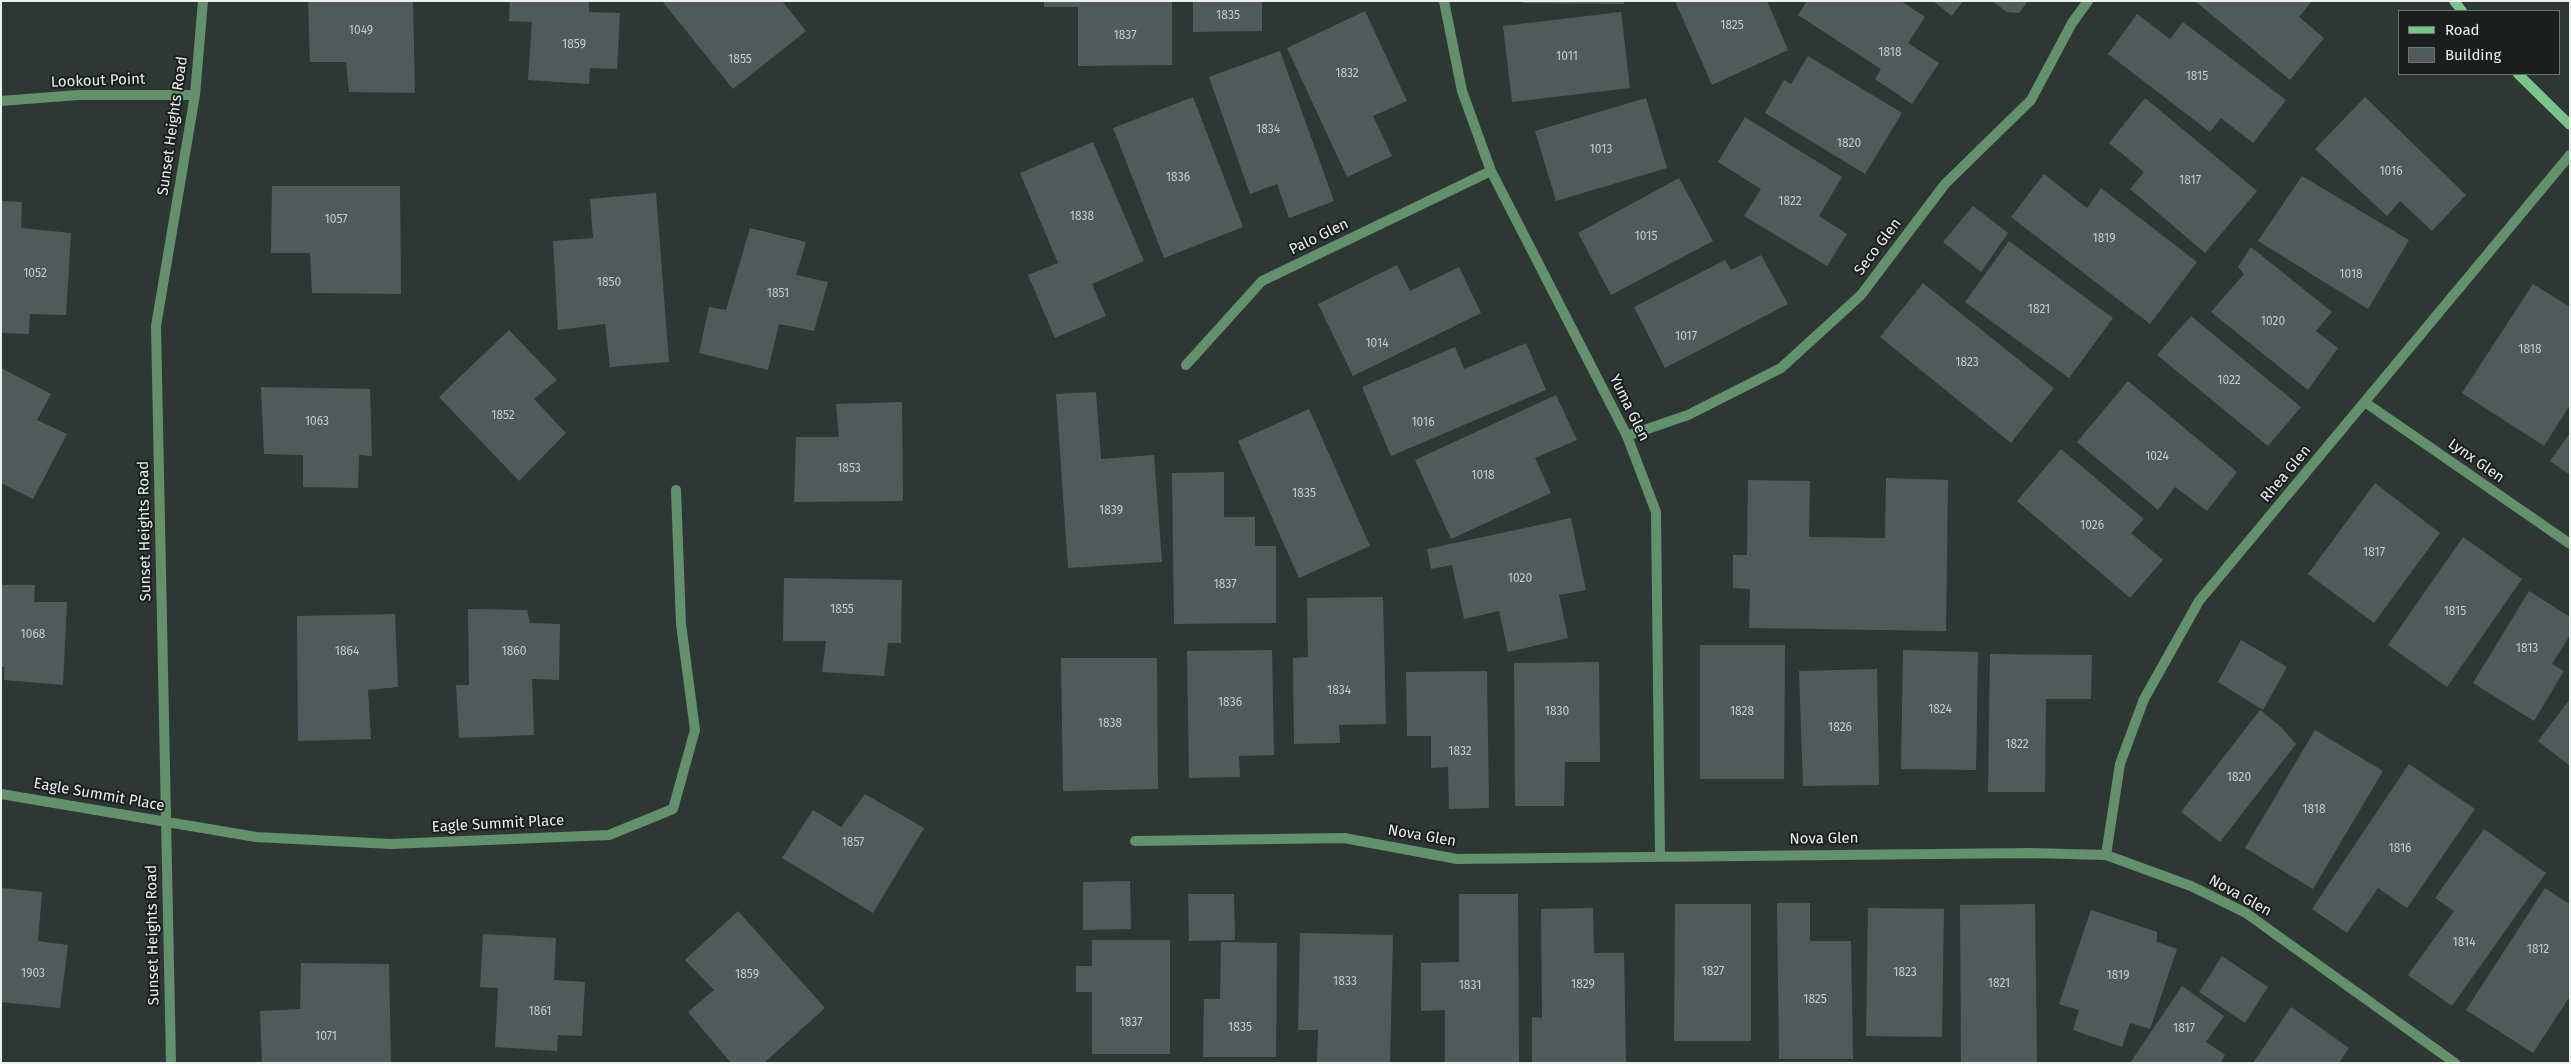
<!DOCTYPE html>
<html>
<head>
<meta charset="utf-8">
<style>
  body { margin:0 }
  #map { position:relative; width:2571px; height:1064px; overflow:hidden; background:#2f3735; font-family:"Fira Sans",sans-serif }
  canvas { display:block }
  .frame { position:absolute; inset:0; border:2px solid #ecf1ef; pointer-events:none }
  .legend { position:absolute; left:2398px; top:10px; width:162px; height:65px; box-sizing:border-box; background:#1a1e1d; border:1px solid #6e7271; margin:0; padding:6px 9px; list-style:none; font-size:15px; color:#ecf1ef }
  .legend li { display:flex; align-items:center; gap:10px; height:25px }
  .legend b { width:25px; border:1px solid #6e7271 }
</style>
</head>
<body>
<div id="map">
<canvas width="2571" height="1064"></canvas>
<div class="frame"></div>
<ul class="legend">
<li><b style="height:6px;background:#79c588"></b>Road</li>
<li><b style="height:14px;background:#515a5b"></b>Building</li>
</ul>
</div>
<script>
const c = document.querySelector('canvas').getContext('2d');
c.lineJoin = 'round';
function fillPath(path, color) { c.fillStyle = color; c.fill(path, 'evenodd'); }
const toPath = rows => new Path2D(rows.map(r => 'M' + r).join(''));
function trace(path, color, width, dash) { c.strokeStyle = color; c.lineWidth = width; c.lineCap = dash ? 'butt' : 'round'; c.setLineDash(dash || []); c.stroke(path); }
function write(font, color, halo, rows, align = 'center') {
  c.font = font + ' "Fira Sans",sans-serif'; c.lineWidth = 4; c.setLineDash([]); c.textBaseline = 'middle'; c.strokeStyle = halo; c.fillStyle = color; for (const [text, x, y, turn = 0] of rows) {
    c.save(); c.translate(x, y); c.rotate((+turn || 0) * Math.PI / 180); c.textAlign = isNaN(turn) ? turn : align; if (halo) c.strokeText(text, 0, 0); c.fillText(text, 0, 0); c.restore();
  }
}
fillPath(toPath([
  [308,1,413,1,415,93,349,92,346,62,310,62],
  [510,1,589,1,589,12,620,13,617,69,590,68,589,84,528,80,532,22,509,21],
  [662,1,782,1,806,31,733,89],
  [1044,1,1172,1,1172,65,1078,66,1078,7,1044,7],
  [1193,1,1262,1,1262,31,1193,32],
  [1523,1,1624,1,1624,4,1523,3],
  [1675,1,1767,1,1788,50,1712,85],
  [1807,1,1901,1,1925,17,1908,43,1939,63,1912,104,1875,79,1881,69,1798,15],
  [1933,1,1963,1,1952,16],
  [1992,1,2028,1,2019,13,2007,12],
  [2195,1,2312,1,2299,17,2324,38,2290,80],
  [1365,11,1407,101,1373,116,1392,156,1347,177,1287,48],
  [1621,12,1630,88,1512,102,1503,26],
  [2137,14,2170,39,2183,22,2286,100,2253,143,2221,118,2210,132,2108,54],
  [1280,51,1334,201,1289,218,1277,184,1250,194,1209,77],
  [1808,56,1902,113,1865,174,1765,113,1784,80,1791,84],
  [1193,97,1243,227,1164,258,1113,128],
  [2365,97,2466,195,2432,231,2400,201,2387,216,2315,149],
  [1646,98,1667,168,1556,201,1535,131],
  [2145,98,2257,191,2205,253,2130,189,2144,172,2109,143],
  [1745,117,1842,177,1819,216,1847,234,1827,266,1744,216,1761,189,1718,162],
  [1093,142,1144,261,1092,284,1106,316,1055,338,1028,275,1058,263,1020,173],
  [2044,174,2087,208,2101,188,2197,262,2150,324,2011,217],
  [2302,176,2409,240,2368,309,2258,241],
  [1679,178,1713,241,1611,295,1578,233],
  [272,186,400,186,401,294,312,293,310,253,271,253],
  [656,193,669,362,610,367,605,324,558,330,553,241,593,238,590,199],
  [1,201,22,202,21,228,71,233,66,315,30,314,29,334,1,333],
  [1973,206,2008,233,1981,272,1943,242],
  [750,228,806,242,796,275,828,282,814,331,779,324,768,370,699,353,709,307,726,310],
  [2009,241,2113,318,2069,378,1965,302],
  [2251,247,2332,312,2316,331,2338,348,2308,390,2211,312,2244,274,2238,267],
  [1761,255,1788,304,1665,368,1634,307,1725,260,1731,270],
  [1397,265,1410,291,1459,267,1481,313,1353,376,1318,304],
  [1923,283,2054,388,2011,443,1880,337],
  [2533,284,2570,307,2570,405,2544,446,2462,393],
  [2191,316,2301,407,2268,446,2157,355],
  [509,330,557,380,534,399,566,433,519,481,439,397],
  [1526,343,1546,390,1391,456,1362,387,1455,347,1464,369],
  [1,368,51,394,37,420,67,434,33,499,1,483],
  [2128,381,2237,472,2207,511,2175,487,2158,510,2077,442],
  [261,387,370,389,372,456,359,455,358,488,303,487,303,455,264,454],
  [1096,392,1101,459,1154,455,1162,562,1068,568,1056,394],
  [1556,395,1577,440,1535,458,1551,493,1451,539,1415,460],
  [902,402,903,501,794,502,796,437,839,437,836,404],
  [1309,409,1370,546,1299,578,1238,441],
  [2570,433,2570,475,2550,461],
  [2061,449,2144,519,2131,533,2163,560,2130,598,2017,501],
  [1224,472,1224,517,1255,517,1255,546,1276,546,1276,623,1174,624,1172,473],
  [1886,478,1948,480,1946,631,1749,628,1750,589,1733,588,1733,555,1747,555,1748,480,1810,481,1809,537,1885,538],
  [2375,483,2440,533,2374,623,2308,574],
  [1571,518,1586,590,1559,595,1568,638,1508,652,1499,611,1464,619,1452,565,1431,569,1427,549],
  [2463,537,2522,579,2447,687,2388,645],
  [784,578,902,580,901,643,888,643,884,676,822,672,826,641,783,641],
  [1,585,35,585,34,602,67,602,63,685,4,680,4,667,1,667],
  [2529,591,2570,617,2570,635,2552,664,2564,671,2534,721,2473,683],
  [1383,597,1386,724,1339,725,1340,743,1294,744,1293,658,1308,657,1307,598],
  [468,609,527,610,530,623,560,624,559,680,532,679,534,735,459,738,456,685,469,685],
  [395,614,398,687,368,690,371,739,298,741,297,616],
  [2241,640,2287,667,2263,710,2218,682],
  [1700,645,1785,645,1784,779,1700,779],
  [1272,650,1274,755,1239,756,1240,777,1189,778,1187,651],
  [1903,650,1978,652,1976,770,1901,769],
  [1990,654,2092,655,2091,699,2046,699,2045,792,1988,792],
  [1061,658,1157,658,1158,789,1063,791],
  [1599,662,1600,762,1565,762,1564,806,1515,806,1514,663],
  [1877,669,1879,785,1803,786,1799,671],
  [1487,671,1489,808,1449,809,1448,767,1431,768,1431,736,1407,736,1406,672],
  [2570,699,2570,766,2538,741],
  [2260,710,2282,728,2296,744,2220,842,2181,812],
  [2315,730,2383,771,2313,889,2245,848],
  [2409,764,2475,809,2407,908,2378,888,2347,933,2312,909],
  [865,794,924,828,873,913,782,858,813,810,841,827],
  [2484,829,2546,873,2452,1006,2408,975,2454,911,2435,898],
  [1130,881,1131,929,1083,930,1083,882],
  [1,888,42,892,38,941,68,945,60,1008,1,1002],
  [2545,888,2568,903,2570,901,2570,996,2533,1053,2466,1010],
  [1188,894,1234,894,1235,940,1189,941],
  [1459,894,1518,894,1519,1063,1445,1063,1445,1010,1421,1011,1421,963,1459,962],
  [1777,903,1810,903,1810,941,1851,941,1853,1059,1779,1059],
  [1675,904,1751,904,1751,1041,1674,1041],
  [2035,904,2037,1063,1961,1063,1960,905],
  [1593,908,1594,953,1624,953,1626,1063,1532,1063,1532,1017,1542,1018,1541,909],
  [1868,908,1944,909,1942,1037,1866,1036],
  [2091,910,2157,932,2157,942,2177,949,2150,1029,2130,1023,2122,1047,2073,1030,2079,1010,2059,1004],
  [738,911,825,1008,764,1063,731,1063,688,1012,714,990,685,960],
  [1300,933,1393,935,1390,1063,1317,1063,1318,1030,1298,1030],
  [483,934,556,938,554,980,585,982,582,1036,558,1035,557,1051,495,1047,498,988,480,987],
  [1092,940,1170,940,1170,1054,1092,1054,1092,992,1076,992,1076,966,1092,966],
  [1221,942,1277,943,1276,1057,1203,1057,1204,999,1220,999],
  [2222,956,2268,987,2245,1023,2199,992],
  [301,963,389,964,391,1063,262,1063,260,1011,300,1009],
  [2182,986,2224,1016,2206,1042,2225,1055,2220,1063,2130,1063],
  [2291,1007,2349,1048,2339,1063,2253,1063]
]), '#515a5b');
trace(toPath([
  [1444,1,1462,91,1491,171,1627,436,1656,512,1660,856],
  [1,101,78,95,195,95],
  [1186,365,1262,281,1491,171],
  [2366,403,2570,544],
  [1627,436,1688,415,1781,368,1861,295,1945,184,2031,100,2072,23,2088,1],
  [1,794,256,837,391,844,609,835,673,809,695,730,681,624,676,490],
  [1135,841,1344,838,1457,859,2030,853,2106,855,2191,886,2246,913,2455,1063],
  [2106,855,2120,764,2144,699,2199,601,2570,155],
  [171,1063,156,326,195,95,203,1]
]), '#63916b', 10);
trace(toPath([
  [2454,1,2462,11],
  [2518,74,2570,125]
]), '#79c588', 10);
write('12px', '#c5cbca', null, [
  ["1835",1228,16],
  ["1825",1732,26],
  ["1049",361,31],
  ["1837",1125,36],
  ["1859",574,45],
  ["1818",1890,53],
  ["1011",1567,57],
  ["1855",740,60],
  ["1832",1347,74],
  ["1815",2197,77],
  ["1834",1268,130],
  ["1820",1849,144],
  ["1013",1601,150],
  ["1016",2391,172],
  ["1836",1178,178],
  ["1817",2190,181],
  ["1822",1790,202],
  ["1838",1082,217],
  ["1057",336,220],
  ["1015",1646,237],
  ["1819",2104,239],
  ["1052",35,274],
  ["1018",2351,275],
  ["1850",609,283],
  ["1851",778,294],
  ["1821",2039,310],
  ["1020",2273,322],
  ["1017",1686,337],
  ["1014",1377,344],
  ["1818",2530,350],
  ["1823",1967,363],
  ["1022",2229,381],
  ["1852",503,416],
  ["1063",317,422],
  ["1016",1423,423],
  ["1024",2157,457],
  ["1853",849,469],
  ["1018",1483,476],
  ["1835",1304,494],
  ["1839",1111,511],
  ["1026",2092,526],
  ["1817",2374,553],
  ["1020",1520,579],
  ["1837",1225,585],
  ["1855",842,610],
  ["1815",2455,612],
  ["1068",33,635],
  ["1813",2527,649],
  ["1864",347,652],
  ["1860",514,652],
  ["1834",1339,691],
  ["1836",1230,703],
  ["1824",1940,710],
  ["1830",1557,712],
  ["1828",1742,712],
  ["1838",1110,724],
  ["1826",1840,728],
  ["1822",2017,745],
  ["1832",1460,752],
  ["1820",2239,778],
  ["1818",2314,810],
  ["1857",853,843],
  ["1816",2400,849],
  ["1814",2464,943],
  ["1812",2538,950],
  ["1827",1713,972],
  ["1823",1905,973],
  ["1903",33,974],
  ["1859",747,975],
  ["1819",2118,976],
  ["1833",1345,982],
  ["1821",1999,984],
  ["1829",1583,985],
  ["1831",1470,986],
  ["1825",1815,1000],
  ["1861",540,1012],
  ["1837",1131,1023],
  ["1835",1240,1028],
  ["1817",2184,1029],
  ["1071",326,1037]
]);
write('15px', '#ecf1ef', '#1a1e1d', [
  ["Lookout Point",98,81,-2],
  ["Sunset Heights Road",173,126,-82],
  ["Palo Glen",1319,237,-26],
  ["Seco Glen",1878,247,-53],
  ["Yuma Glen",1629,408,64],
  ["Lynx Glen",2476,461,35],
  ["Rhea Glen",2286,474,-50],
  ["Sunset Heights Road",145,531,-91],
  ["Eagle Summit Place",99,795,10],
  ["Eagle Summit Place",498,824,-3],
  ["Nova Glen",1422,836,10],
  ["Nova Glen",1824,839,-1],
  ["Nova Glen",2240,896,29],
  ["Sunset Heights Road",153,935,-91]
]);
</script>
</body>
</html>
